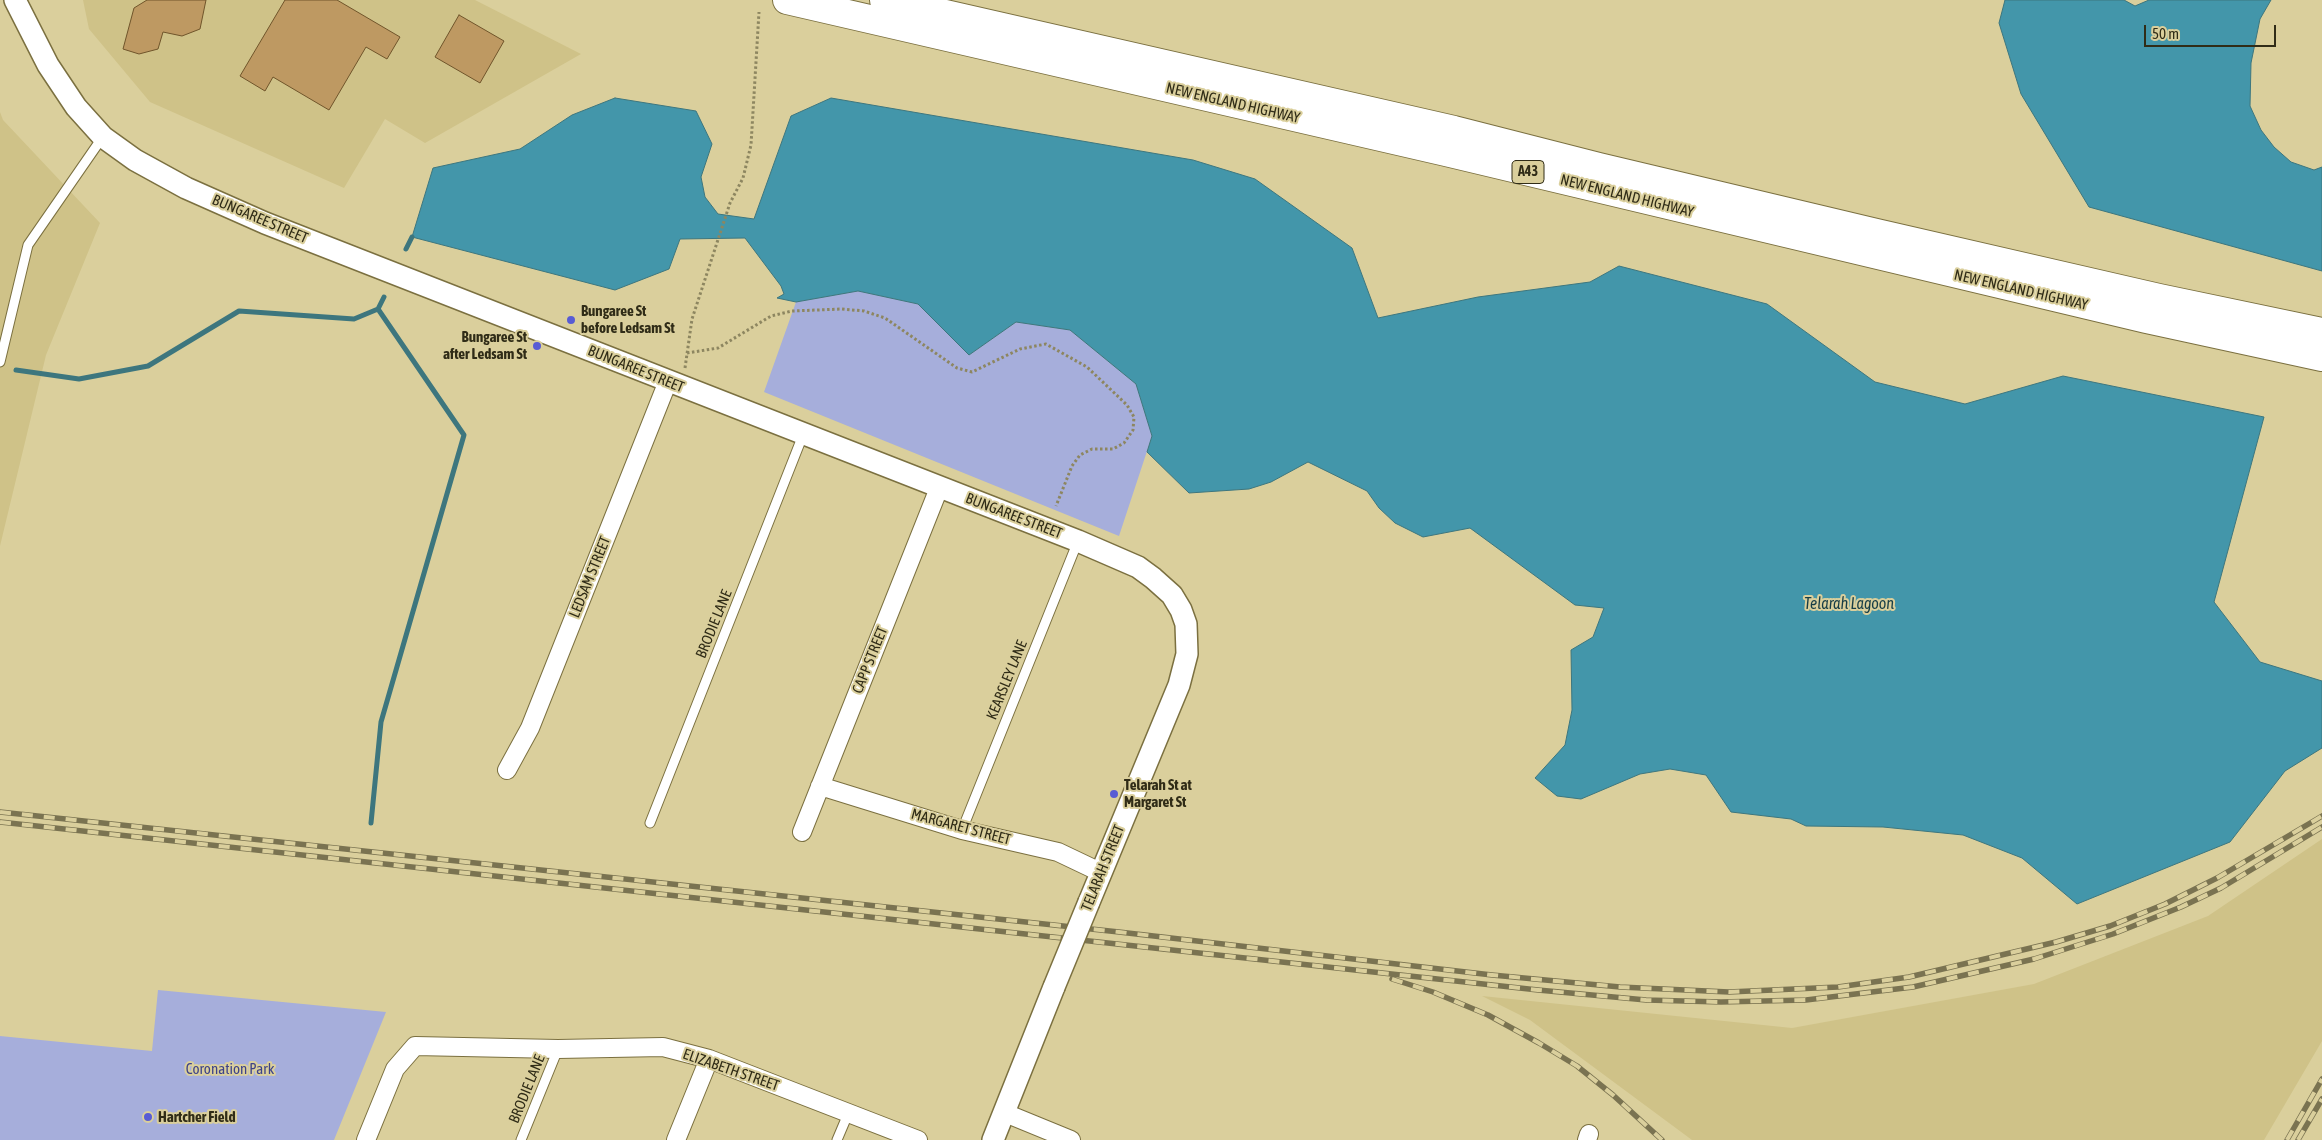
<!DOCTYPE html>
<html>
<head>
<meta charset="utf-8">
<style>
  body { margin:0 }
  #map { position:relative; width:2322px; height:1140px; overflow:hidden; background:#dacf9c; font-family:"Asap Condensed",sans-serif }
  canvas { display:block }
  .scale { position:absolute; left:2144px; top:25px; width:132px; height:22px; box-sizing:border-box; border:2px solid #302c17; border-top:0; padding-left:6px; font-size:15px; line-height:18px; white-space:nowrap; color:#302c17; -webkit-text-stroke:4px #dacf9c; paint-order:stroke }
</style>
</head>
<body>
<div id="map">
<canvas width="2322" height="1140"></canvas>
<div class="scale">50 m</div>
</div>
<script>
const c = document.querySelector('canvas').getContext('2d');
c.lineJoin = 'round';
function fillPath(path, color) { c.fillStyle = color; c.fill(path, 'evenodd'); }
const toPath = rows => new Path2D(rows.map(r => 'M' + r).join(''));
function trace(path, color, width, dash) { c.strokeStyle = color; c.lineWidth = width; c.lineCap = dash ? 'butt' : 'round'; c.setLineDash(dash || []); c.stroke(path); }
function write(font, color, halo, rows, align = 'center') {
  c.font = font + ' "Asap Condensed",sans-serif'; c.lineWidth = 4; c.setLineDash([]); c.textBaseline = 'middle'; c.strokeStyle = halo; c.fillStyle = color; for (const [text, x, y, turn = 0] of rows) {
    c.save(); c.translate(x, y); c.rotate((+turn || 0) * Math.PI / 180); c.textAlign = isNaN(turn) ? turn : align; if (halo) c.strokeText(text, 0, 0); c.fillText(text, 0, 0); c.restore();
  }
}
fillPath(toPath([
  [83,0,475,0,581,54,425,143,385,119,344,188,150,102,89,29],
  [0,112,3,120,100,223,46,355,0,546],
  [2322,839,2322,1041,2264,1140,1692,1140,1530,1020,1482,996,1792,1028,2034,984,2208,916]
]), '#cfc288');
fillPath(toPath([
  [858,291,918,304,969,355,1016,322,1070,330,1136,384,1152,436,1119,536,764,392,796,302],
  [158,990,386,1012,334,1140,0,1140,0,1036,152,1051]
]), '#a6aedb');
const water = toPath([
  [2005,0,2124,0,2135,6,2149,0,2271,0,2260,19,2251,63,2250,106,2261,130,2274,147,2291,162,2314,170,2322,167,2322,271,2089,207,2021,94,1999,23,2005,0],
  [615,98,696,111,712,144,701,177,705,197,718,214,754,219,791,116,831,98,1193,160,1255,179,1352,248,1378,318,1478,297,1590,282,1619,266,1767,304,1875,382,1965,404,2063,376,2264,417,2214,602,2260,662,2322,681,2322,748,2285,771,2230,842,2077,904,2022,858,1963,835,1883,827,1806,826,1791,819,1731,812,1706,775,1670,769,1640,774,1581,799,1557,796,1535,778,1565,745,1572,710,1571,650,1593,637,1604,608,1575,605,1470,528,1423,537,1395,523,1379,508,1367,491,1308,462,1271,482,1249,489,1189,493,1147,452,1152,436,1136,384,1070,330,1016,322,969,355,918,304,858,291,796,302,777,298,784,294,781,286,745,238,680,239,669,269,615,290,412,237,433,168,520,149,572,115,615,98]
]);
fillPath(water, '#4396aa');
trace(water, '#3d767e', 1);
trace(toPath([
  [406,249,412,237],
  [16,370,79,379,148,366,239,311,354,319,378,309,384,297],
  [371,823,381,722,464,435,378,309]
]), '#3d767e', 5);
const building = toPath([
  [147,0,206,0,200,29,182,36,163,32,158,49,139,54,123,49,134,8,147,0],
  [285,0,337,0,400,37,387,59,366,47,329,110,273,77,265,91,240,76,285,0],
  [459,15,504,41,480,83,435,57,459,15]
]);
fillPath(building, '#be9962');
trace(building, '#70552b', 1);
const service = toPath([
  [0,362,28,245,102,138],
  [650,823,803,435],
  [962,830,1078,541],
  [521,1140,558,1049],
  [837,1140,848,1114]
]);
const minor = toPath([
  [507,770,530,728,668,381],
  [820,786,962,830,1058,852,1100,872],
  [802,832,939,488],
  [1005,1113,1071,1140],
  [366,1140,395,1069,415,1046,558,1049,663,1047,709,1059,918,1140],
  [676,1140,709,1059],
  [1587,1140,1589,1134]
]);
const tertiary = toPath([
  [15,0,48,65,76,107,103,137,135,160,186,188,265,223,1078,541,1138,567,1153,578,1172,595,1181,610,1186,624,1187,654,1179,685,1089,902],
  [993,1140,1054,987]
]);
const trunk = toPath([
  [787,0,1446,152,2146,319,2322,357],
  [884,0,1454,130,1599,167,1877,233,2159,298,2322,332]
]);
trace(service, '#7b7040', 11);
trace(minor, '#7b7040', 20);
trace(tertiary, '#7b7040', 24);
trace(trunk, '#7b7040', 30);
trace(toPath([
  [687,353,718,348,771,316,792,311,842,309,864,311,885,318,957,368,972,372,1020,349,1046,344,1087,367,1127,405,1134,417,1133,430,1124,443,1113,449,1092,449,1080,455,1072,466,1056,506],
  [685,368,692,319,730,203,743,178,751,145,759,12]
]), '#8d8660', 3, [2.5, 2.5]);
trace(service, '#fff', 9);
trace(minor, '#fff', 18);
trace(tertiary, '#fff', 21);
trace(trunk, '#fff', 28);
const rail = toPath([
  [0,812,1119,932,1492,975,1620,987,1729,992,1838,987,1909,977,2056,942,2110,926,2165,904,2217,878,2322,816],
  [0,822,1538,990,1646,1000,1721,1002,1806,1000,1913,987,2034,959,2113,934,2181,907,2221,888,2322,827],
  [1392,979,1433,992,1488,1015,1539,1043,1577,1066,1613,1095,1662,1140],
  [2287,1140,2322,1079],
  [2298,1140,2322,1099]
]);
trace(rail, '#7a7351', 5.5);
trace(rail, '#dacf9c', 4, [11]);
const tertiaryBridge = toPath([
  [1054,987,1089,902]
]);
trace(tertiaryBridge, '#7b7040', 24, []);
trace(tertiaryBridge, '#fff', 21);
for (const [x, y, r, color] of [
  [571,320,5,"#585cd4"],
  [537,346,5,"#585cd4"],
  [1114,794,5,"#585cd4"],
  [148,1117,5,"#585cd4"]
]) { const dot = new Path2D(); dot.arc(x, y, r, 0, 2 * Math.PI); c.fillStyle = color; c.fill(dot); trace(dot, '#dacf9c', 2); }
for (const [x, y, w] of [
  [1528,172,32]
]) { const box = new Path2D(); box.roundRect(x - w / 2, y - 11.5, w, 23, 4); c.fillStyle = '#dacf9c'; c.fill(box); trace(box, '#302c17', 1); }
write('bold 14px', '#302c17', null, [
  ["A43",1528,172]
]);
write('15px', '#302c17', '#dacf9c', [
  ["NEW ENGLAND HIGHWAY",1233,103,13],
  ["NEW ENGLAND HIGHWAY",1627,196,14],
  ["BUNGAREE STREET",260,219,23],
  ["NEW ENGLAND HIGHWAY",2021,290,13],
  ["BUNGAREE STREET",636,369,22],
  ["BUNGAREE STREET",1014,516,21],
  ["LEDSAM STREET",590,577,-68],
  ["BRODIE LANE",714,624,-68],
  ["CAPP STREET",870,660,-68],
  ["KEARSLEY LANE",1007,680,-68],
  ["MARGARET STREET",961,827,15],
  ["TELARAH STREET",1103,868,-68],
  ["ELIZABETH STREET",731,1070,19],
  ["BRODIE LANE",527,1089,-68]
]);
write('bold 15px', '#302c17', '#dacf9c', [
  ["Bungaree St",581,311],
  ["before Ledsam St",581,328],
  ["Bungaree St",527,337,"right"],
  ["after Ledsam St",527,354,"right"],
  ["Telarah St at",1124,785],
  ["Margaret St",1124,802],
  ["Hartcher Field",158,1117]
], 'left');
write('15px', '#3d4288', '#dacf9c', [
  ["Coronation Park",230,1069]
]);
write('italic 16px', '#163d46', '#dacf9c', [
  ["Telarah Lagoon",1849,604]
]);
</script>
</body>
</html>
